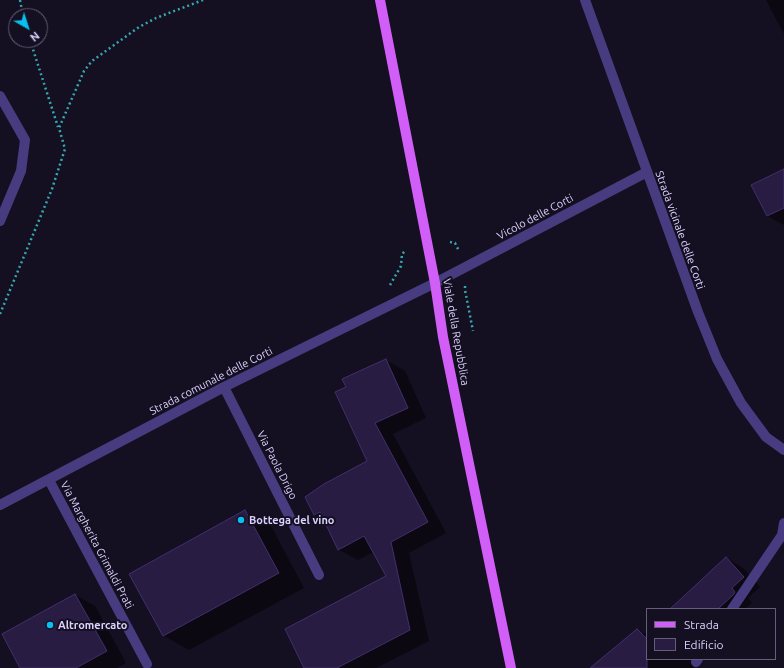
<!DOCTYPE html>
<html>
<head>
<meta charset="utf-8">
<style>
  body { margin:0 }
  #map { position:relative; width:784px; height:668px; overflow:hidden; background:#150f22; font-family:Ubuntu,sans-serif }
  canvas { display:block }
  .legend { position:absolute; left:646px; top:608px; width:130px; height:52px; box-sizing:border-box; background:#150f22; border:1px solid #655d7a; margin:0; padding:5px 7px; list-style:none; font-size:12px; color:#dcd2fd }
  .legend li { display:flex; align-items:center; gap:8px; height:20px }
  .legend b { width:20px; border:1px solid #655d7a }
  .north { position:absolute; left:8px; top:8px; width:40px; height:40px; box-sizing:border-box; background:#150f22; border:1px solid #655d7a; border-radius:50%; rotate:141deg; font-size:11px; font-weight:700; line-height:16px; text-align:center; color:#dcd2fd }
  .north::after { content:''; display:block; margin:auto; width:14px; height:18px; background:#0bbef0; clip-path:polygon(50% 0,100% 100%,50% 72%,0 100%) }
</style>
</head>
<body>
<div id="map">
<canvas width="784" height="668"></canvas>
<ul class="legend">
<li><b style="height:5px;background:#d15ff7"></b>Strada</li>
<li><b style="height:11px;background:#281c42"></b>Edificio</li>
</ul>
<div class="north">N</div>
</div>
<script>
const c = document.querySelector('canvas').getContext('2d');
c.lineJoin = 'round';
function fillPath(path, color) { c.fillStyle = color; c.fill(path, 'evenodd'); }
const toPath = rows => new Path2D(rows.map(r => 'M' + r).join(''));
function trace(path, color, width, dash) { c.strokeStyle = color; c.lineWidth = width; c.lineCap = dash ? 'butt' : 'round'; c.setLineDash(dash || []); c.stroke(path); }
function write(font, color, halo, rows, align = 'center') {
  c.font = font + ' Ubuntu,sans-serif'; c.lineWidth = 4; c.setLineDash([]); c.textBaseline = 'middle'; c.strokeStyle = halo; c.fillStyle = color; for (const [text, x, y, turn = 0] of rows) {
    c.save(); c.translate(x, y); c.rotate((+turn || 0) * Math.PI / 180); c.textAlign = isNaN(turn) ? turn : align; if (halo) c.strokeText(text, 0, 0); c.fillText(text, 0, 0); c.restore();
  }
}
fillPath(toPath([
  [766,0,784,0,784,34],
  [784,170,784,225,767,216],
  [386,360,405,371,426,418,393,434,446,533,409,553,429,641,376,668,305,668,387,577,374,552,358,560,339,550,325,521,315,515,307,498,369,462,347,388],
  [245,512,271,526,304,588,189,650,164,636],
  [727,558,743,568,760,587,748,598,752,602,750,605,745,609,671,609],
  [75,595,95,606,126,663,117,668,21,668],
  [637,631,644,634,647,631,647,659,702,659,693,668,592,668]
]), '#0007');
const building = toPath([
  [784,169,784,208,767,216,751,185,784,169],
  [386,359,408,408,375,423,428,522,391,542,410,630,337,668,304,668,285,629,386,576,364,536,338,550,320,512,314,515,305,497,324,484,367,461,335,392,346,387,342,379,386,359],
  [245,510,279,573,163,636,129,574,245,510],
  [726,557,744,577,732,588,735,592,733,595,718,609,670,609,726,557],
  [75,594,107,651,76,668,20,668,2,634,75,594],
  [637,629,647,639,647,668,590,668,637,629]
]);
fillPath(building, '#281c42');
trace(building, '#432f6d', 1);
trace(toPath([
  [20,0,23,16],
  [30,40,58,127],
  [450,242,455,243,459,251],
  [390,285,401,266,402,254,405,251],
  [465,286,465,290,473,331],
  [0,314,52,189,65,149,59,128,84,71,92,61,139,27,156,18,203,0]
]), '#34a8af', 2.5, [2, 3]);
trace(toPath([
  [585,0,698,312,717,359,741,403,766,437,784,450],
  [0,96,25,140,21,171,0,221],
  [224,387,319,575],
  [49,480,147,664],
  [0,505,224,387,435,283,647,172],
  [732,609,782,535,784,523],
  [696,662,698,659]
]), '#473c7f', 10);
trace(toPath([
  [380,0,435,283,443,337,511,668]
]), '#d15ff7', 10);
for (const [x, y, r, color] of [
  [241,520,4,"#0bbef0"],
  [50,625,4,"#0bbef0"]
]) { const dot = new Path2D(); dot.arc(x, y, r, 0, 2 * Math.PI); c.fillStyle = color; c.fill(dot); trace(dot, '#150f22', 1.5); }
write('11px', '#dcd2fd', '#150f22', [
  ["Vicolo delle Corti",535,217,-28],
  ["Strada vicinale delle Corti",680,230,70],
  ["Viale della Repubblica",456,332,80],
  ["Strada comunale delle Corti",211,381,-27],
  ["Via Paola Drigo",277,465,63],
  ["Via Margherita Grimaldi Prati",97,545,62]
]);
write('bold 11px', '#dcd2fd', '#150f22', [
  ["Bottega del vino",249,520],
  ["Altromercato",58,625]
], 'left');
</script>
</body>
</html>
